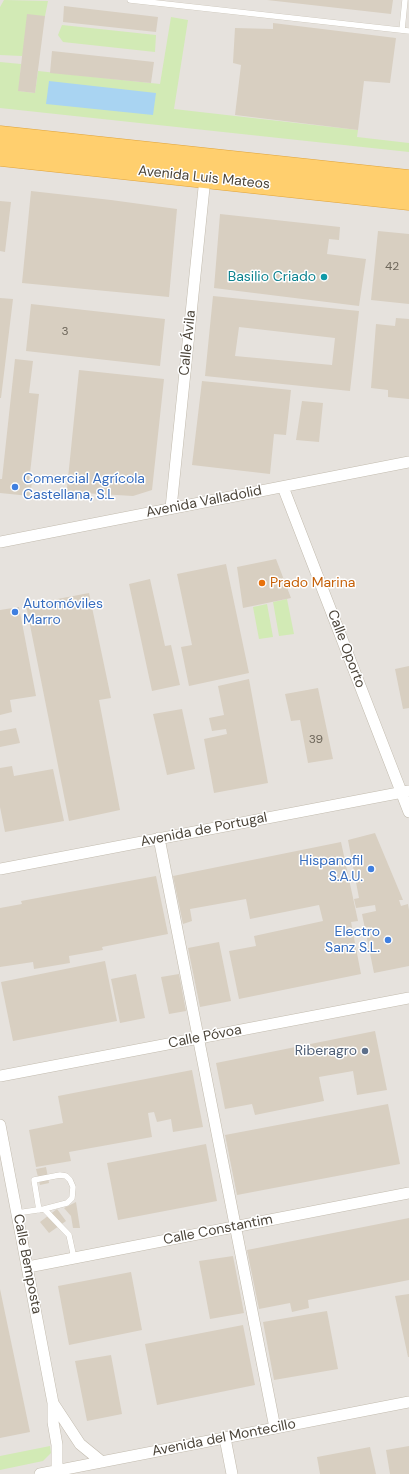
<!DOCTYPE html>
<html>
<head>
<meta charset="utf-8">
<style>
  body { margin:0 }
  canvas { display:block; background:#f6f3ec }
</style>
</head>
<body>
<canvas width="409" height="1474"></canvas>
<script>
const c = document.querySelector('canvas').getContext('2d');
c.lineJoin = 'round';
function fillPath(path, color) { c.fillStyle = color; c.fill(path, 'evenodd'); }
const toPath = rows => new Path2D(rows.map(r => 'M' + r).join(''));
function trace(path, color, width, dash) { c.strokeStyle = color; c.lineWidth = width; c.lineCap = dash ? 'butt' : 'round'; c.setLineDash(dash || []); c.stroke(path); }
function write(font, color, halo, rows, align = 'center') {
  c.font = font + ' "DM Sans",sans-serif'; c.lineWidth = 3; c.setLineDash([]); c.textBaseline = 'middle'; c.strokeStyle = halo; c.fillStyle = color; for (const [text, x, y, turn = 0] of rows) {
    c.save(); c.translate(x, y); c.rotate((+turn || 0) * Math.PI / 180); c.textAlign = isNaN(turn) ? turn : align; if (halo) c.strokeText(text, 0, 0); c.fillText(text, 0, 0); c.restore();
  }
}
fillPath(toPath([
  [0,0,409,0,409,1474,0,1474]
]), '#e6e2dd');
fillPath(toPath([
  [4,0,48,1,45,16,22,56,0,55,0,7],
  [171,17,188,20,174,109,358,130,357,137,409,143,409,152,0,108,0,62,21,64,19,91,35,93,38,71,160,84],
  [62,25,156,35,155,52,63,42,58,35],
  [287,599,294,634,279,636,273,602],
  [267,604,273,637,259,639,253,607],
  [50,1446,51,1453,43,1461,0,1470,0,1456]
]), '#d2eab5');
fillPath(toPath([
  [49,81,156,93,153,115,46,104]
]), '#a9d4f2');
fillPath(toPath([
  [267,0,393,0,391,14],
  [64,6,158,17,156,32,63,22],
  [27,14,45,16,35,93,18,91],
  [273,23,396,38,390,83,364,81,358,130,235,115,241,65,233,63,235,28,273,29],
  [52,51,154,62,151,83,50,73],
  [31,191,111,200,177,209,169,297,22,283],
  [0,201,11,202,5,252,0,251],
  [220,214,340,227,339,240,329,239,327,254,366,259,359,306,214,288],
  [378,231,409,234,409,304,371,300],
  [213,296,359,311,350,391,205,376],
  [239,327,335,338,332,365,235,356],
  [0,298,13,299,1,398,0,398],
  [31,304,165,319,160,366,26,351],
  [396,318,409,319,409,399,388,397,388,390,371,388,376,324,395,326],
  [15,359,33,361,29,393,39,394,29,482,32,482,30,496,0,493,0,479,2,479],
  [79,370,164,379,152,490,133,496,82,493,81,500,66,498],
  [202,381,291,390,286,435,274,434,270,474,192,465],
  [302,401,323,403,319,442,296,440],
  [276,559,291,598,243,608,237,567],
  [226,564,249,673,189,686,181,647,192,645,177,574],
  [150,579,165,646,171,645,180,685,152,691,129,584],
  [89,593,111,698,99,700,120,810,69,821,26,605],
  [19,607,36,696,10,700,12,712,0,715,0,610],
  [409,666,409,708,403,709,395,669],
  [249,679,268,783,214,793,204,739,227,734,226,729,212,731,209,718,224,715,218,686],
  [318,688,333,759,308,763,300,720,291,721,285,694],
  [182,709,195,769,167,775,153,714],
  [16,728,20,743,0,747,0,731],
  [12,766,14,776,53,769,64,821,5,832,0,807,0,768],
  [375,833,403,900,399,900,401,906,408,904,409,910,409,966,374,973,362,914,376,911,375,905,356,908,354,899,359,898,348,840],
  [341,842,358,921,351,922,361,974,239,999,229,951,256,946,254,936,323,921,319,905,250,919,246,899,190,909,192,921,183,924,173,876],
  [156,876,168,934,102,947,103,950,69,956,70,963,34,969,33,962,0,967,0,908,22,904,21,901],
  [219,942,231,1001,200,1007,188,948],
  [105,961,117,1021,13,1041,1,982],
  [136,974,145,1018,120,1023,111,979],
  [179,974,186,1011,169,1014,161,977],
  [375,1031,387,1090,357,1095,353,1071,319,1077,324,1101,255,1115,252,1104,225,1109,216,1063],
  [192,1070,203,1127,173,1132,171,1119,157,1122,154,1112,148,1113,152,1137,69,1152,71,1161,36,1167,29,1130,63,1123,58,1096],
  [388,1104,400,1164,237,1195,225,1135],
  [206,1144,217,1201,118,1220,107,1163],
  [46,1167,49,1183,40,1185,36,1169],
  [76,1202,80,1228,73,1228,71,1216,64,1208],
  [57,1209,66,1221,49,1233,40,1222],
  [409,1218,409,1280,308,1300,309,1308,292,1312,290,1303,259,1309,247,1250],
  [233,1256,244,1313,210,1319,199,1261],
  [131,1272,142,1330,69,1345,58,1286],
  [0,1289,30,1432,0,1438],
  [409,1294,409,1357,408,1357,395,1296],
  [327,1311,338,1369,274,1380,263,1322],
  [243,1325,255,1385,157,1405,145,1344],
  [111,1355,122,1414,87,1421,75,1361],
  [409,1446,409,1474,390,1474,386,1450],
  [370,1447,376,1474,320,1474,317,1457]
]), '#d8cfc1');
const lane = toPath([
  [130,0,409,31],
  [402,30,405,0],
  [39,1210,34,1180,60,1175,66,1176,70,1180,73,1187,72,1198,67,1203,44,1209],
  [17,1213,44,1209,69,1235,74,1258]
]);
const street = toPath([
  [283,487,409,812],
  [171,508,205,178],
  [0,542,409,462],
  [159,838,275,1428],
  [0,869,409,791],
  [0,1076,409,998],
  [0,1125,53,1403,53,1422,57,1445,57,1471],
  [28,1267,409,1193],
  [53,1403,80,1444,102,1462],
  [225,1438,232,1474],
  [40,1474,409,1402]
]);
const highway = toPath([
  [0,136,409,180],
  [0,156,409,200]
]);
trace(lane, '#c2bbae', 6);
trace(street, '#c2bbae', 12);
trace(highway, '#e0a43c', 21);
trace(lane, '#fff', 5.5);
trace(street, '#fff', 11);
trace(highway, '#ffcf6e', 20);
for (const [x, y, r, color] of [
  [324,277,4,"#0f9aa8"],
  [15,487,4,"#3f7fe0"],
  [262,583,4,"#e8710a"],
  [15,612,4,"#3f7fe0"],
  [371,869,4,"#3f7fe0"],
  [388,940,4,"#3f7fe0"],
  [365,1051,4,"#5c6f8a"]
]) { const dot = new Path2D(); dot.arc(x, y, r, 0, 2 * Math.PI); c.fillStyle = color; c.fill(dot); trace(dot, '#fff', 1.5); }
write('12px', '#6e675b', null, [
  ["42",392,267],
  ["3",65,332],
  ["39",316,740]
]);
write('14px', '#4b4439', '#fff', [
  ["Avenida Luis Mateos",204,178,6],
  ["Calle Ávila",188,343,-84],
  ["Avenida Valladolid",204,502,-11],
  ["Calle Oporto",346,649,69],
  ["Avenida de Portugal",204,830,-11],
  ["Calle Póvoa",205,1037,-11],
  ["Calle Constantim",218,1230,-11],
  ["Calle Bemposta",27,1264,79],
  ["Avenida del Montecillo",224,1438,-11]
]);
write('14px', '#0d838f', '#fff', [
  ["Basilio Criado",316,277]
], 'right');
write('14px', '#366cbe', '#fff', [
  ["Comercial Agrícola",23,479],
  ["Castellana, S.L",23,495],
  ["Automóviles",23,604],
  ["Marro",23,620],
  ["Hispanofil",363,861,"right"],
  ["S.A.U.",363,877,"right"],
  ["Electro",380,932,"right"],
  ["Sanz S.L.",380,948,"right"]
], 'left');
write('14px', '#c56008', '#fff', [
  ["Prado Marina",270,583]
], 'left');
write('14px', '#4e5e75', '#fff', [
  ["Riberagro",357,1051]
], 'right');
</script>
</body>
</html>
